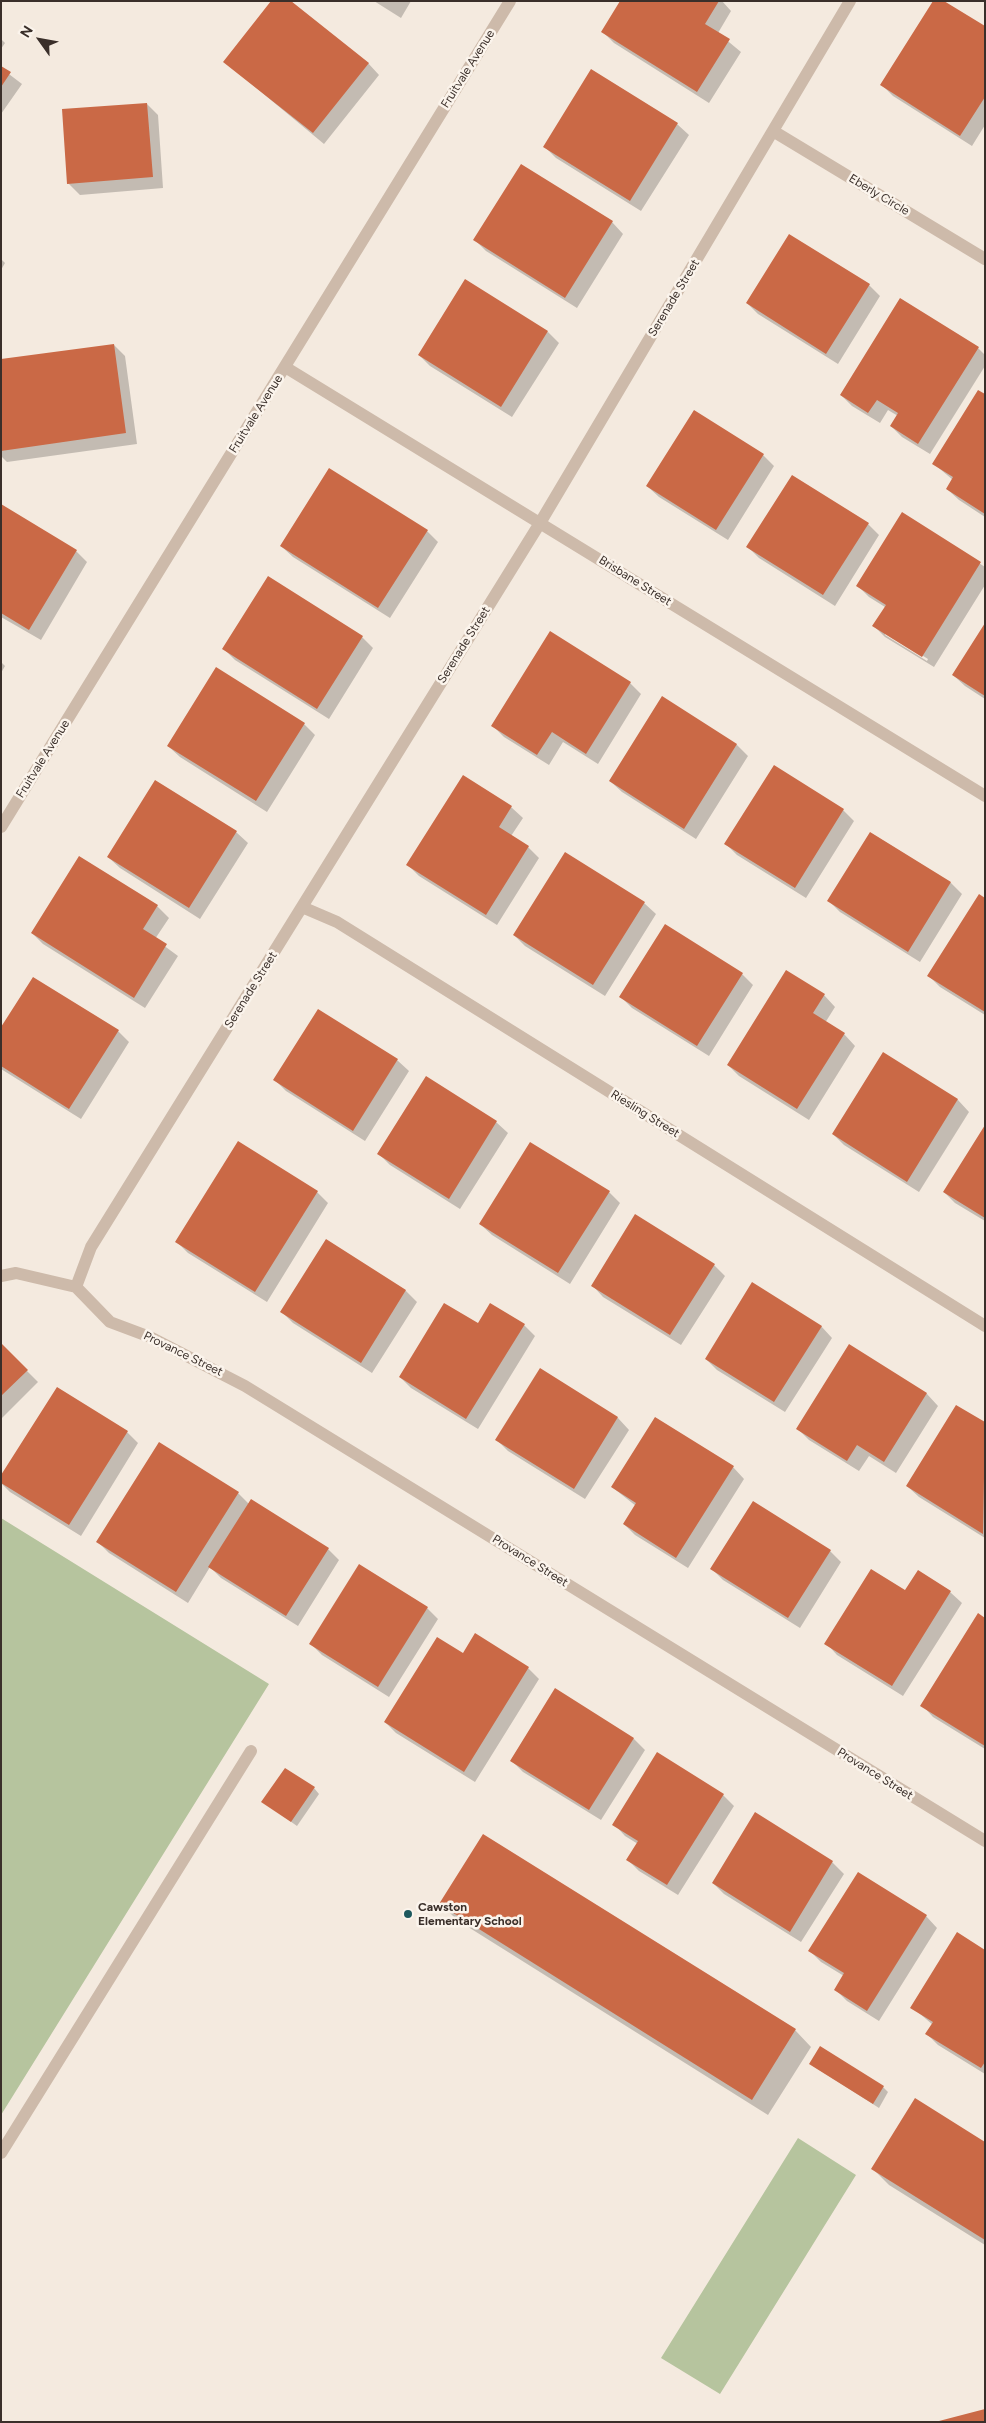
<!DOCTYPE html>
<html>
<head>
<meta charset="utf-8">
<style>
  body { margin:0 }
  #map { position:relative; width:986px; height:2423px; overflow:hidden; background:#f4eadf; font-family:Figtree,sans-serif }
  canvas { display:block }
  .frame { position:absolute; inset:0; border:2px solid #3a2f2a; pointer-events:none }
  .north { position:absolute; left:15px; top:15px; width:50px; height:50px; -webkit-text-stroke:4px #fbf4ec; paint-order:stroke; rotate:302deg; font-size:14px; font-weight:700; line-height:20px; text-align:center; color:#3a2f2a }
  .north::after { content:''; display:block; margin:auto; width:18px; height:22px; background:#3a2f2a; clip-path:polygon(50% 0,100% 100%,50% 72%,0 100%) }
</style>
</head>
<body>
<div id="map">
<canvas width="986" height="2423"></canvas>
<div class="frame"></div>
<div class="north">N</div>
</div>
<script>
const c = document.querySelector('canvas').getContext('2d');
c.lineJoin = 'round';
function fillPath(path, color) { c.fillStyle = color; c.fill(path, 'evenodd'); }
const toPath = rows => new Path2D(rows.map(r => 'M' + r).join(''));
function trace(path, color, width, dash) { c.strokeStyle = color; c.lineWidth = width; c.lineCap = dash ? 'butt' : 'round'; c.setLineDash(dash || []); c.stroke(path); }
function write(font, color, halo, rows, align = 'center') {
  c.font = font + ' Figtree,sans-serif'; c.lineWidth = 5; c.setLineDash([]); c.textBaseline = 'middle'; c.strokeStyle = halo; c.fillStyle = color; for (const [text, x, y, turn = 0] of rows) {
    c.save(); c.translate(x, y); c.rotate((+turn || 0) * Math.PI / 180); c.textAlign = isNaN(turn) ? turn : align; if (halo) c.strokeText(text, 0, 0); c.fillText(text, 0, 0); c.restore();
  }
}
fillPath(toPath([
  [1,1518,269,1684,1,2115],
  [798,2138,856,2175,720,2394,661,2358]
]), '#b6c49e');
fillPath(toPath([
  [374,1,411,1,401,18],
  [622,1,722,1,731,11,718,33,741,52,709,103,614,43,603,32],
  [985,28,985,125,972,146,893,96,882,85],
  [1,39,5,43,1,49],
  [225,62,368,63,379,75,324,144],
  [1,68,22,84,1,114],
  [147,104,158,115,163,188,80,195,68,183],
  [677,124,689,135,641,211,556,158,544,146],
  [521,166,612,222,623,234,577,308,486,251,475,240],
  [1,259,5,263,1,270],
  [869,285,880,296,838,364,758,314,747,303],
  [548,332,559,343,512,417,430,366,419,355],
  [114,345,125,356,137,444,7,462,1,456,1,360],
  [978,348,985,355,985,366,930,454,902,437,891,426,898,416,888,410,880,423,852,406,841,395],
  [985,396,985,517,959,500,947,489,953,480,934,464],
  [763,455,774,466,728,540,659,497,647,486],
  [1,506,76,551,87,562,41,640,1,617],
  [903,514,985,567,985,585,934,667,885,637,874,626,885,607,869,597,858,586],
  [885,632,928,659,927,661,885,635],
  [868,524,879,535,835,606,759,558,748,547],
  [427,531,438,542,390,618,293,557,281,546],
  [985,625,985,699,965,686,953,675],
  [362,637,373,648,329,719,235,660,224,649],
  [1,662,5,666,1,673],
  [630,683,641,694,598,764,563,742,549,765,504,737,493,726],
  [662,698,737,745,748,756,696,839,622,792,610,781],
  [304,724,315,735,267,812,180,757,168,746],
  [156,782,236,832,248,843,200,919,120,868,108,857],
  [511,807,523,818,511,836,528,847,539,858,497,925,419,876,408,865],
  [843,810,854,821,806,898,737,855,726,844],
  [871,833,951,883,962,894,920,962,840,912,829,901],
  [79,858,157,906,169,918,155,939,178,956,145,1008,43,944,32,933],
  [985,900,985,1015,940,987,929,976],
  [644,903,656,914,605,996,525,946,514,935],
  [787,972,824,995,835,1007,825,1023,844,1034,855,1046,809,1120,739,1076,728,1065],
  [742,974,753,985,709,1056,632,1008,621,997],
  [318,1011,397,1060,409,1071,365,1141,286,1091,275,1080],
  [1,1030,118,1031,129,1042,81,1119,1,1069],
  [883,1054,958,1100,969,1112,919,1192,844,1145,833,1134],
  [496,1122,508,1133,460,1209,390,1165,379,1154],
  [985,1127,985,1221,955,1203,944,1192],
  [317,1192,328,1203,267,1302,188,1253,177,1242],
  [609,1192,620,1203,570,1284,492,1235,480,1224],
  [326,1241,406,1291,417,1302,372,1373,293,1323,282,1312],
  [714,1265,725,1276,681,1345,603,1297,592,1285],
  [478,1325,524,1325,535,1336,478,1429,411,1388,400,1377],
  [821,1326,832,1338,785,1412,717,1370,706,1359],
  [1,1345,38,1382,1,1419],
  [849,1346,927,1394,938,1406,896,1473,869,1456,859,1471,809,1440,798,1429],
  [541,1370,618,1418,629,1430,585,1499,508,1451,497,1440],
  [985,1424,985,1538,919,1497,907,1486],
  [127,1432,138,1443,81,1536,10,1492,1,1483],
  [733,1467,744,1479,688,1568,635,1535,624,1524,636,1506,612,1487],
  [238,1493,249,1504,328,1549,339,1560,298,1626,221,1578,210,1567,188,1603,109,1553,98,1542],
  [830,1551,841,1562,800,1628,723,1580,712,1569],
  [906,1592,950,1592,962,1603,903,1696,837,1655,826,1643],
  [427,1608,438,1619,389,1697,322,1655,311,1644],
  [985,1619,985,1749,933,1717,922,1705],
  [463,1655,528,1668,539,1679,475,1782,396,1733,385,1722],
  [555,1690,634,1739,645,1750,601,1820,523,1772,511,1760],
  [314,1788,319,1794,297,1826,263,1802],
  [723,1795,734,1806,678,1895,639,1871,628,1860,638,1844,625,1836,614,1824],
  [755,1814,832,1862,844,1874,801,1942,724,1894,713,1883],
  [441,1904,795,2030,811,2047,768,2115,457,1920],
  [926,1916,937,1928,879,2021,847,2001,835,1989,844,1976,821,1962,810,1951],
  [985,1951,985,2074,938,2045,927,2034,933,2025,912,2007],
  [810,2064,883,2087,888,2092,879,2108],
  [985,2144,985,2245,889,2185,872,2168]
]), '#0003');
fillPath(toPath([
  [271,1,291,1,369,63,313,133,223,62],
  [620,1,719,1,705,24,730,39,697,92,601,32],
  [933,1,944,1,985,26,985,97,960,136,880,85],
  [1,66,11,72,1,87],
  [591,69,678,123,630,201,543,147],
  [147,103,153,177,67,184,62,109],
  [521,164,613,221,565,298,473,240],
  [789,234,870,284,826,354,746,303],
  [465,279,548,331,501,407,418,355],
  [900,298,979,347,918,444,890,426,898,413,877,400,868,413,840,395],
  [114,344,126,433,1,451,1,359],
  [978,390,985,394,985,514,946,489,953,477,932,464],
  [694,410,764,454,716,530,646,486],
  [329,468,428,530,378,608,280,546],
  [792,475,869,523,823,595,746,547],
  [1,504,77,550,29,630,1,613],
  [902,512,981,562,922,657,872,626,886,605,856,586],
  [268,576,363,636,317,709,222,649],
  [985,623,985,696,952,675],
  [550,631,631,682,586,754,552,732,537,755,491,726],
  [216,667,305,723,256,801,167,746],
  [662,696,737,744,684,829,609,781],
  [774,765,844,809,795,888,724,844],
  [463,775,512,806,499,827,529,846,486,915,406,865],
  [155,780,237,831,189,908,107,857],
  [870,832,951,882,908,952,827,901],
  [565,852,645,902,593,985,513,935],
  [79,856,158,905,143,929,167,944,134,998,31,933],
  [979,894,985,898,985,1012,927,976],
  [665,924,743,973,697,1046,619,997],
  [786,970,825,994,813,1013,845,1033,797,1109,727,1065],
  [33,977,119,1030,69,1109,1,1066,1,1027],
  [318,1009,398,1059,353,1131,273,1080],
  [883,1052,958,1099,907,1182,832,1134],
  [426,1076,497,1121,449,1199,377,1154],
  [985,1125,985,1218,943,1192],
  [238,1141,318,1191,255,1292,175,1242],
  [530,1142,610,1191,558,1273,479,1224],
  [635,1214,715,1264,670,1335,591,1286],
  [326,1239,406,1290,361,1363,280,1312],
  [752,1282,822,1326,774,1402,705,1359],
  [444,1303,478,1323,490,1303,525,1324,466,1419,399,1377],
  [1,1343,28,1370,1,1396],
  [849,1344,927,1393,884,1462,857,1445,847,1461,796,1429],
  [540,1368,618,1417,574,1489,495,1440],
  [57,1387,128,1431,69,1525,1,1483,1,1475],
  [956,1405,985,1422,983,1534,906,1486],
  [655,1417,734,1466,676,1558,623,1524,636,1503,611,1487],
  [159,1442,239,1492,176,1592,96,1542],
  [251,1499,329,1548,286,1616,208,1567],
  [753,1501,831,1550,788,1618,710,1569],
  [359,1564,428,1607,378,1687,309,1644],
  [871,1569,905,1590,918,1570,951,1591,892,1686,824,1644],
  [978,1613,985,1618,985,1746,920,1706],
  [475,1633,529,1667,464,1772,384,1722,437,1637,463,1653],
  [555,1688,634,1738,589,1810,510,1761],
  [657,1752,724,1794,667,1885,626,1860,638,1841,612,1825],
  [285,1768,315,1787,291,1822,261,1802],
  [755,1812,833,1861,790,1932,712,1883],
  [483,1834,796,2029,752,2100,439,1904],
  [858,1872,927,1915,867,2011,834,1990,844,1973,808,1951],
  [957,1932,985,1950,985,2062,981,2068,925,2034,933,2022,910,2008],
  [820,2046,884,2086,873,2104,809,2064],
  [915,2098,985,2142,985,2240,871,2169],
  [985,2409,985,2422,939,2422,939,2421]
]), '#ca6946');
trace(toPath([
  [1,2153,251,1751]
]), '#cdbaaa', 12);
trace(toPath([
  [773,131,985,259],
  [285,367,985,796],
  [1,827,510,1],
  [302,907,337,922,985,1326],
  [1,1276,16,1273,76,1287],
  [76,1287,91,1247,540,523,850,1],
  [76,1287,110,1322,150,1337,245,1386,985,1841]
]), '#cdbaaa', 12);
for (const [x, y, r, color] of [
  [408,1914,5,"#1d585d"]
]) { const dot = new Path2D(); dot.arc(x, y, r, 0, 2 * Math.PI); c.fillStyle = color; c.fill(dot); trace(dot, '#fbf4ec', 2); }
write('12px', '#3a2f2a', '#fbf4ec', [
  ["Fruitvale Avenue",468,69,-58],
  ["Eberly Circle",879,195,31],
  ["Serenade Street",674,298,-59],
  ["Fruitvale Avenue",256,414,-58],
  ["Brisbane Street",635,581,32],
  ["Serenade Street",464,645,-58],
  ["Fruitvale Avenue",43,759,-58],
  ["Serenade Street",251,990,-58],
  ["Riesling Street",645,1114,32],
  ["Provance Street",183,1354,26],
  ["Provance Street",530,1561,32],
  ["Provance Street",875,1774,32]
]);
write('bold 12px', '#3a2f2a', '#fbf4ec', [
  ["Cawston",418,1907],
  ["Elementary School",418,1921]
], 'left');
</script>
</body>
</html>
